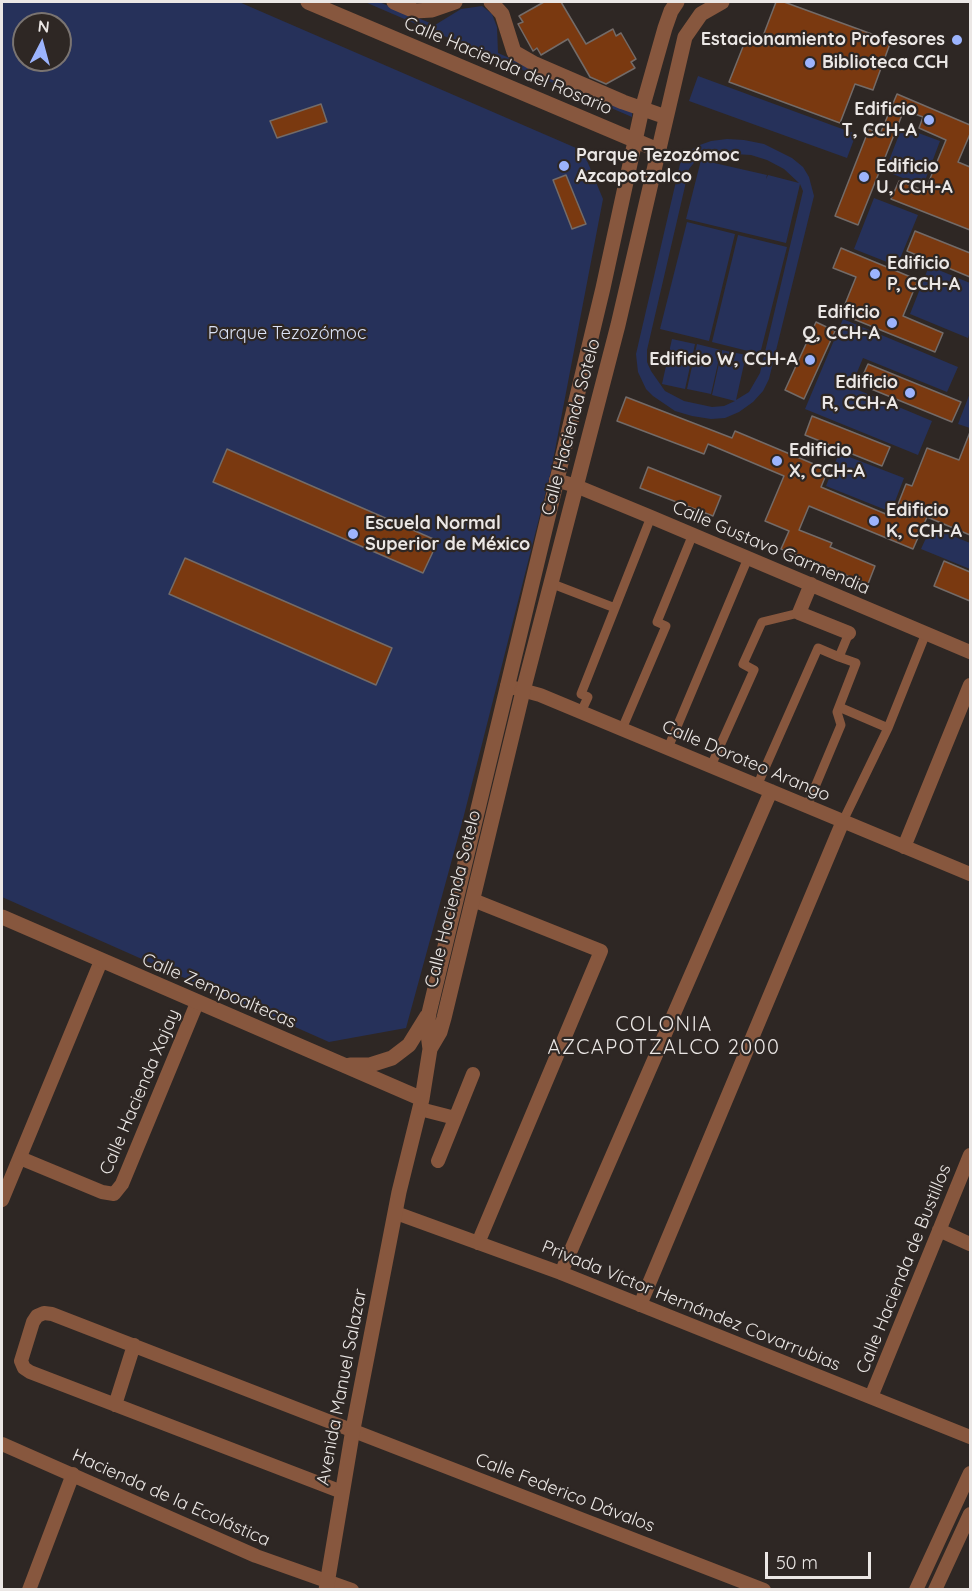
<!DOCTYPE html>
<html>
<head>
<meta charset="utf-8">
<style>
  body { margin:0 }
  #map { position:relative; width:972px; height:1591px; overflow:hidden; background:#2e2724; font-family:Quicksand,sans-serif }
  canvas { display:block }
  .frame { position:absolute; inset:0; border:3px solid #ebe7e5; pointer-events:none }
  .north { position:absolute; left:12px; top:12px; width:60px; height:60px; box-sizing:border-box; background:#2e2724; border:2px solid #7a7471; border-radius:50%; rotate:6deg; font-size:16px; font-weight:700; line-height:24px; text-align:center; color:#ebe7e5 }
  .north::after { content:''; display:block; margin:auto; width:21px; height:27px; background:#9cb4fd; clip-path:polygon(50% 0,100% 100%,50% 72%,0 100%) }
  .scale { position:absolute; left:765px; top:1552px; width:106px; height:27px; box-sizing:border-box; border:3px solid #ebe7e5; border-top:0; padding-left:8px; font-size:18px; line-height:21px; white-space:nowrap; color:#ebe7e5; -webkit-text-stroke:4px #2e2724; paint-order:stroke }
</style>
</head>
<body>
<div id="map">
<canvas width="972" height="1591"></canvas>
<div class="frame"></div>
<div class="north">N</div>
<div class="scale">50 m</div>
</div>
<script>
const c = document.querySelector('canvas').getContext('2d');
c.lineJoin = 'round';
function fillPath(path, color) { c.fillStyle = color; c.fill(path, 'evenodd'); }
const toPath = rows => new Path2D(rows.map(r => 'M' + r).join(''));
function trace(path, color, width, dash) { c.strokeStyle = color; c.lineWidth = width; c.lineCap = dash ? 'butt' : 'round'; c.setLineDash(dash || []); c.stroke(path); }
function write(font, color, halo, rows, align = 'center') {
  c.font = font + ' Quicksand,sans-serif'; c.lineWidth = 4.5; c.setLineDash([]); c.textBaseline = 'middle'; c.strokeStyle = halo; c.fillStyle = color; for (const [text, x, y, turn = 0] of rows) {
    c.save(); c.translate(x, y); c.rotate((+turn || 0) * Math.PI / 180); c.textAlign = isNaN(turn) ? turn : align; if (halo) c.strokeText(text, 0, 0); c.fillText(text, 0, 0); c.restore();
  }
}
fillPath(toPath([
  [2,2,239,2,583,151,603,199,551,471,463,819,406,1028,329,1042,2,897],
  [24,24,60,24,60,60,24,60],
  [365,2,379,2,435,25,461,9,482,6,492,14,497,27,498,53,632,112,632,117],
  [698,76,856,134,847,158,689,101],
  [902,127,940,141,923,186,885,171],
  [727,139,744,140,764,144,792,158,803,167,809,177,814,196,769,379,763,391,753,402,739,412,725,418,711,419,692,416,675,411,653,396,646,389,638,372,636,354,680,164,687,154,697,146,711,141],
  [719,153,751,155,767,160,784,169,799,183,768,175,766,179,767,175,701,160,686,219,786,243,800,184,803,191,760,373,749,392,736,400,746,355,722,350,712,395,735,401,724,406,712,407,684,401,665,391,651,371,647,362,647,350,689,169,697,159,706,155],
  [874,198,918,215,897,266,854,249],
  [687,222,735,234,709,341,660,329],
  [738,235,787,247,760,354,712,342],
  [929,266,970,283,970,331,968,338,910,314],
  [843,319,958,367,947,392,863,358,851,387,932,421,918,455,805,409],
  [672,339,695,344,685,389,662,384],
  [697,344,721,350,711,394,687,389],
  [970,393,970,428,958,424],
  [839,453,904,478,891,512,826,486],
  [931,527,970,543,970,569,921,549]
]), '#26315a');
const building = toPath([
  [544,2,561,2,586,44,613,29,616,36,621,33,636,59,631,62,635,68,606,84,590,77,568,39,541,55,537,48,533,51,518,24,523,22,519,16,544,2],
  [776,2,784,2,891,41,873,90,855,84,840,123,729,82,746,39,760,44,776,2],
  [897,94,970,125,970,134,958,162,970,167,970,230,891,199,899,181,925,191,946,140,919,128,923,117,904,110,858,225,835,216,869,129,880,134,897,94],
  [321,104,327,122,277,138,270,121,321,104],
  [566,175,586,224,572,229,553,180,566,175],
  [915,231,970,253,970,277,907,251,915,231],
  [841,248,918,280,903,316,943,333,935,352,841,314,856,277,833,268,841,248],
  [816,322,835,331,804,399,785,390,816,322],
  [868,364,961,402,952,422,859,384,868,364],
  [626,397,732,438,735,431,828,470,821,487,893,517,906,484,912,486,927,448,959,460,970,432,970,535,927,517,913,549,809,506,799,530,832,543,830,547,875,566,868,584,781,549,789,531,765,521,784,476,708,444,704,454,617,421,626,397],
  [812,416,890,447,882,466,805,435,812,416],
  [227,449,438,541,423,573,213,482,227,449],
  [648,467,721,496,713,516,640,488,648,467],
  [185,558,392,648,376,685,169,594,185,558],
  [944,561,970,572,970,601,934,586,944,561]
]);
fillPath(building, '#7a3910');
trace(building, '#736b68', 1.5);
trace(toPath([
  [550,583,615,608],
  [839,707,888,728],
  [581,712,588,697,581,694,651,517],
  [622,729,666,626,657,622,693,534],
  [668,748,748,558],
  [711,766,754,670,743,664,762,622,799,613],
  [757,786,818,648,839,657,849,633],
  [807,806,841,725,837,712,856,663,839,657],
  [843,821,888,728,926,633]
]), '#87573e', 9);
trace(toPath([
  [556,480,576,486,651,517,970,652],
  [811,584,799,613,849,633],
  [507,686,540,695,970,874],
  [904,847,970,685],
  [473,900,601,951,478,1243],
  [420,1109,455,1118],
  [20,1158,102,1192,114,1194,122,1184,197,1003],
  [438,1161,473,1074],
  [2,1200,101,961],
  [396,1213,561,1273,970,1437],
  [939,1230,970,1244],
  [561,1273,771,791],
  [640,1305,843,821],
  [871,1397,970,1155],
  [115,1405,134,1345],
  [2,1444,256,1556,352,1590],
  [342,1492,30,1372,24,1368,21,1361,33,1322,37,1316,44,1313,52,1314,764,1590],
  [29,1590,73,1474],
  [916,1590,970,1473],
  [935,1590,970,1514]
]), '#87573e', 14);
trace(toPath([
  [308,2,660,151],
  [394,2,415,11,432,10,455,2],
  [491,2,502,14,514,52,535,64,623,102,666,117],
  [2,917,422,1099],
  [430,1049,440,1032,444,1018,523,691,618,325,685,37,701,14,722,2],
  [350,1065,370,1065,392,1058,409,1045,427,1016],
  [326,1590,353,1429,399,1192,422,1099,430,1049,427,1027,429,1013,603,288,642,109,665,28,671,11,677,2]
]), '#87573e', 15);
for (const [x, y, r, color] of [
  [957,40,6,"#9cb4fd"],
  [810,63,6,"#9cb4fd"],
  [929,120,6,"#9cb4fd"],
  [564,166,6,"#9cb4fd"],
  [864,177,6,"#9cb4fd"],
  [875,274,6,"#9cb4fd"],
  [892,323,6,"#9cb4fd"],
  [810,360,6,"#9cb4fd"],
  [910,393,6,"#9cb4fd"],
  [777,461,6,"#9cb4fd"],
  [874,521,6,"#9cb4fd"],
  [353,534,6,"#9cb4fd"]
]) { const dot = new Path2D(); dot.arc(x, y, r, 0, 2 * Math.PI); c.fillStyle = color; c.fill(dot); trace(dot, '#2e2724', 2); }
write('bold 18px', '#ebe7e5', '#2e2724', [
  ["Estacionamiento Profesores",945,40,"right"],
  ["Biblioteca CCH",822,63],
  ["Edificio",917,110,"right"],
  ["T, CCH-A",917,131,"right"],
  ["Parque Tezozómoc",576,156],
  ["Azcapotzalco",576,177],
  ["Edificio",876,167],
  ["U, CCH-A",876,188],
  ["Edificio",887,264],
  ["P, CCH-A",887,285],
  ["Edificio",880,313,"right"],
  ["Q, CCH-A",880,334,"right"],
  ["Edificio W, CCH-A",798,360,"right"],
  ["Edificio",898,383,"right"],
  ["R, CCH-A",898,404,"right"],
  ["Edificio",789,451],
  ["X, CCH-A",789,472],
  ["Edificio",886,511],
  ["K, CCH-A",886,532],
  ["Escuela Normal",365,524],
  ["Superior de México",365,545]
], 'left');
write('18px', '#ebe7e5', '#2e2724', [
  ["Calle Hacienda del Rosario",508,66,23],
  ["Calle Hacienda Sotelo",571,427,-75],
  ["Calle Gustavo Garmendia",771,548,23],
  ["Calle Doroteo Arango",746,761,23],
  ["Calle Hacienda Sotelo",453,899,-76],
  ["Calle Zempoaltecas",219,991,23],
  ["Calle Hacienda Xajay",140,1092,-67],
  ["Calle Hacienda de Bustillos",904,1269,-68],
  ["Privada Víctor Hernández Covarrubias",691,1306,22],
  ["Avenida Manuel Salazar",342,1387,-79],
  ["Calle Federico Dávalos",565,1493,21],
  ["Hacienda de la Ecolástica",171,1498,24]
]);
write('18px', '#dbe2f5', '#2e2724', [
  ["Parque Tezozómoc",287,334]
]);
c.letterSpacing = '1.5px';
write('20px', '#ebe7e5', '#2e2724', [
  ["COLONIA",664,1025],
  ["AZCAPOTZALCO 2000",664,1048]
]);
c.letterSpacing = '0px';
</script>
</body>
</html>
